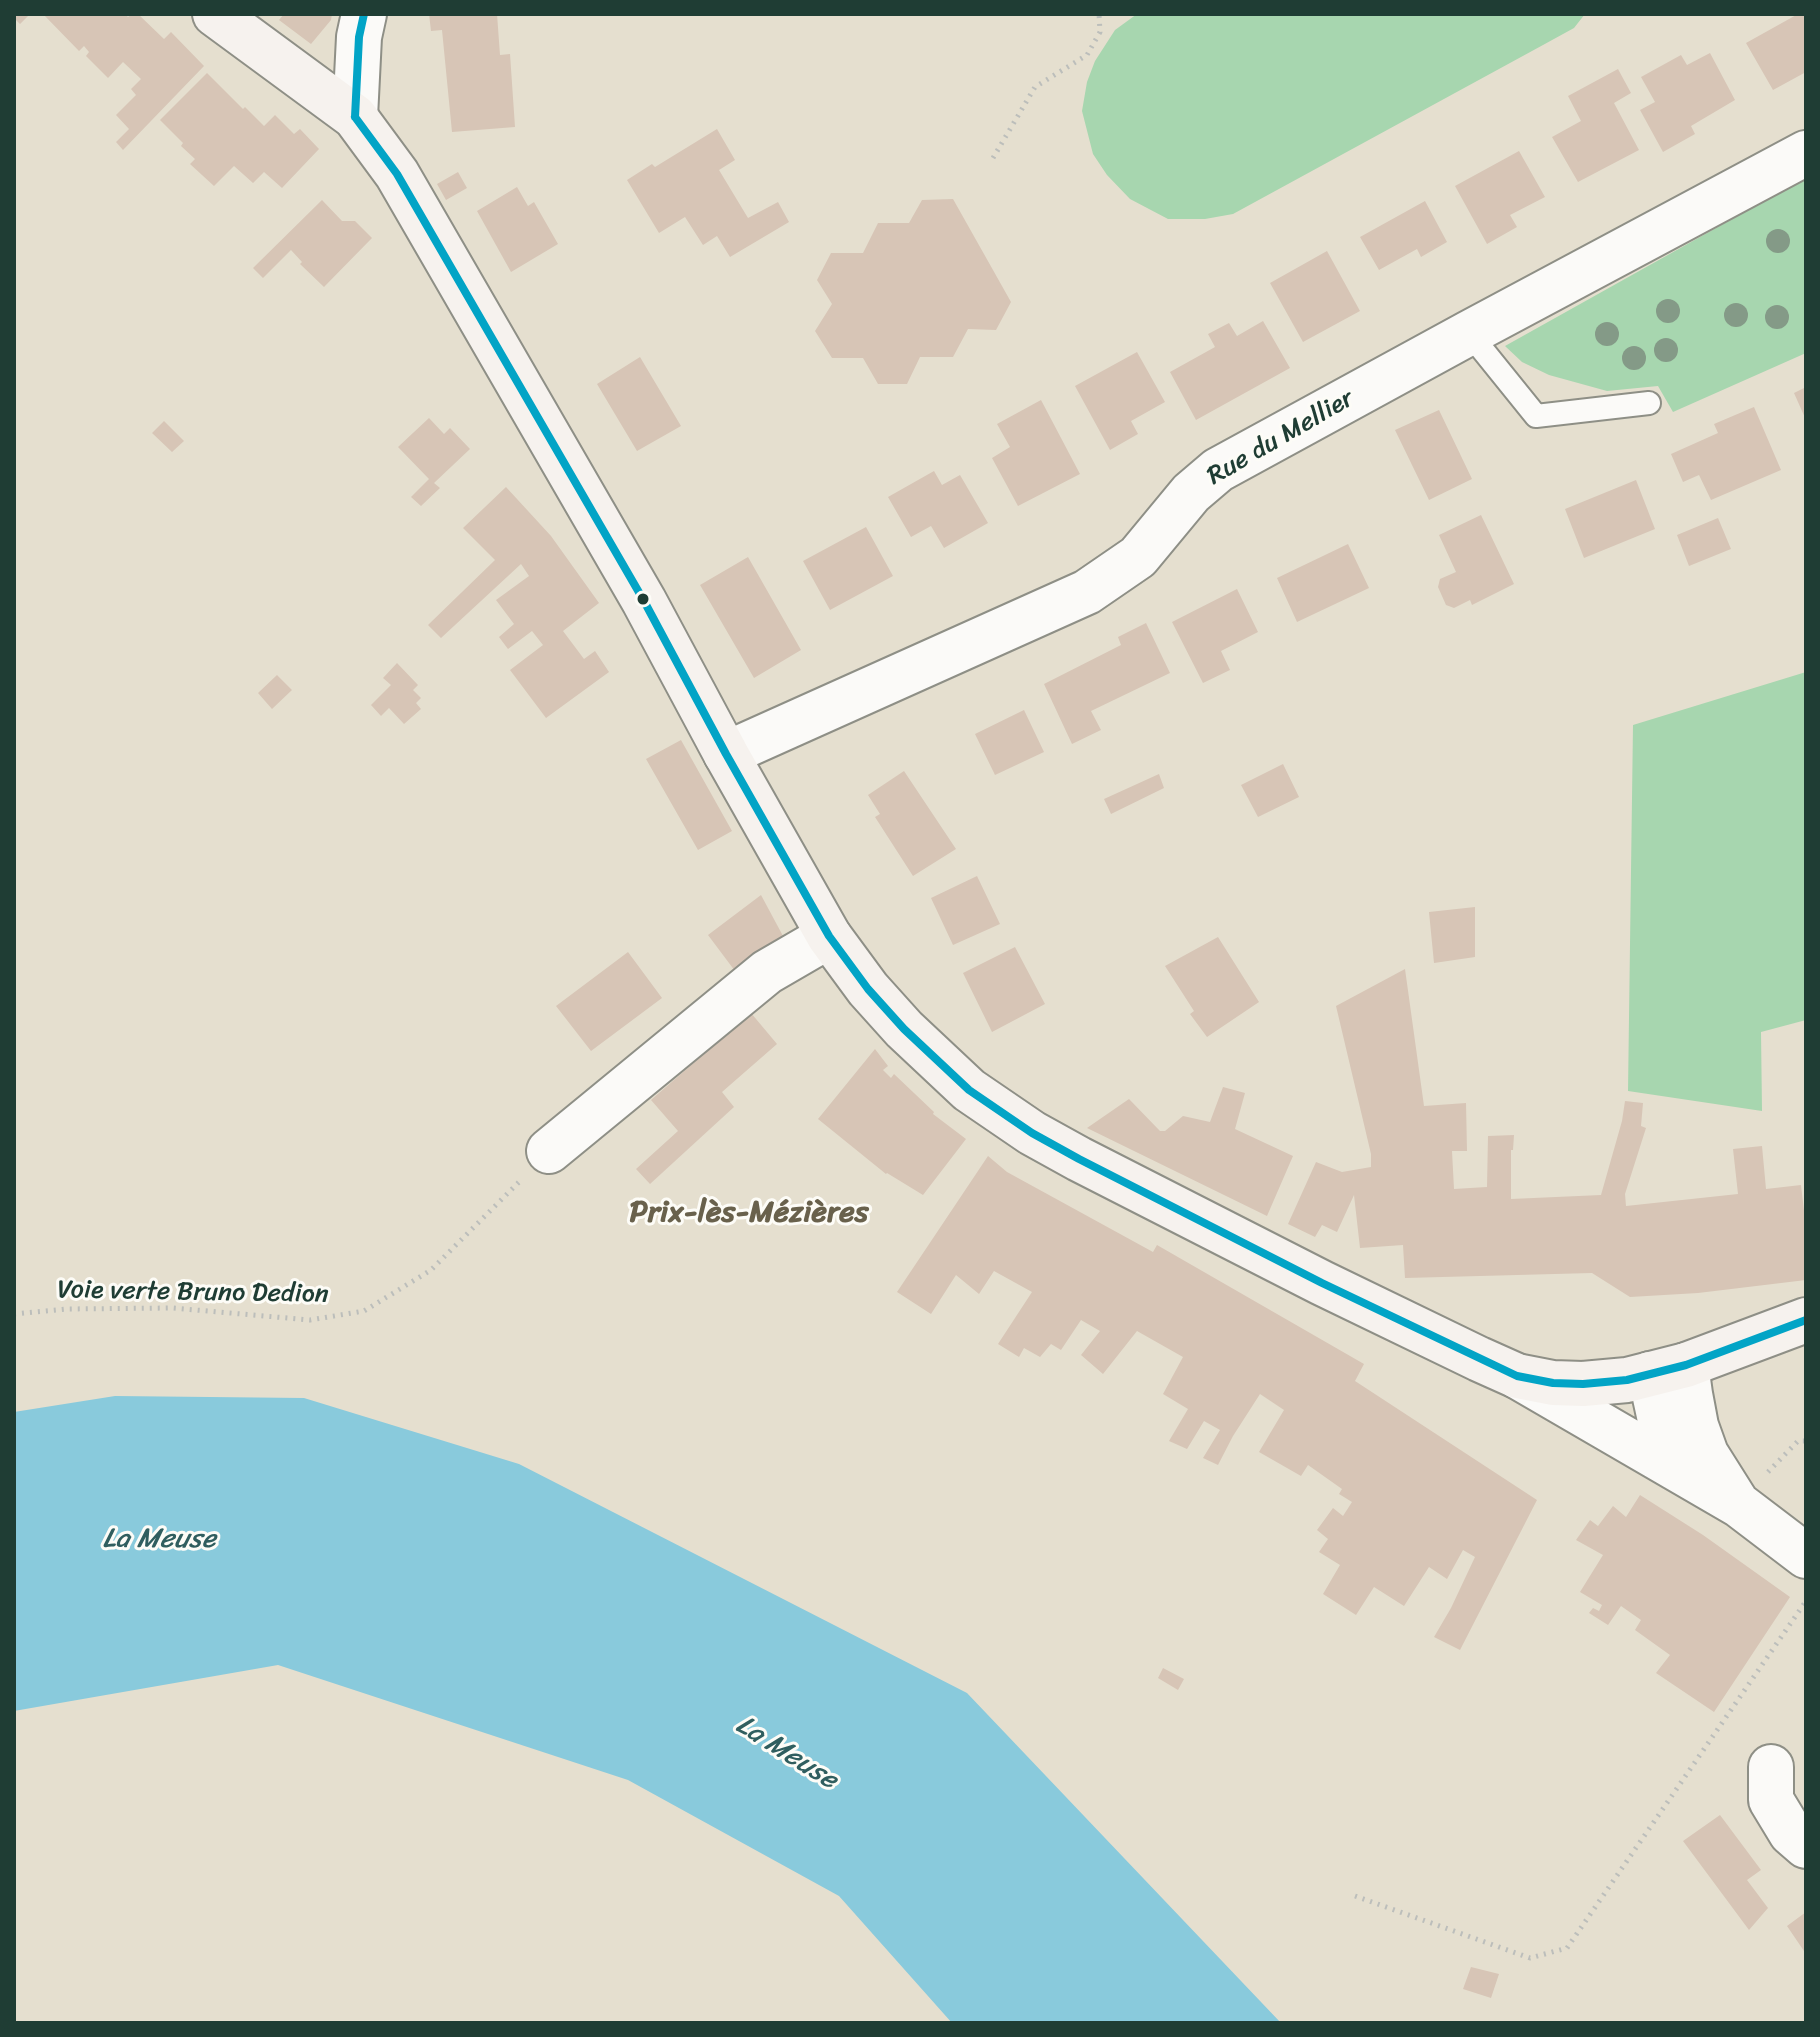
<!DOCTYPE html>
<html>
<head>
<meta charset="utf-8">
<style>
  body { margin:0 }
  #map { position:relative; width:1820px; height:2037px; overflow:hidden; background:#e5dfcf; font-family:Sriracha,sans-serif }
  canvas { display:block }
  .frame { position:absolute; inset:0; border:16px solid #1f3d34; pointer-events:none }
</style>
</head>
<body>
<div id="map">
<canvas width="1820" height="2037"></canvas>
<div class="frame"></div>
</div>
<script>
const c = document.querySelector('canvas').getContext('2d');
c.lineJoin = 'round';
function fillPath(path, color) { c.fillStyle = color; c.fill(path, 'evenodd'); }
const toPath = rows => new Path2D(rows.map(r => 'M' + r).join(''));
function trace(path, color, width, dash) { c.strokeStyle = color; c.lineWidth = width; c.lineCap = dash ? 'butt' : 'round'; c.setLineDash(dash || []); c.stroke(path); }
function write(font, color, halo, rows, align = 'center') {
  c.font = font + ' Sriracha,sans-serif'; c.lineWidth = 6; c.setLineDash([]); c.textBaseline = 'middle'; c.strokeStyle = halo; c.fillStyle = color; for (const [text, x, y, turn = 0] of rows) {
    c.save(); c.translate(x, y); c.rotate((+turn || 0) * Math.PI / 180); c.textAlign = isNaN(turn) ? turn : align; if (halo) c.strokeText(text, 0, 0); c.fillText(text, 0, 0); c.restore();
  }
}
fillPath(toPath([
  [1137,14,1585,14,1574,28,1543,45,1233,214,1205,219,1168,219,1130,199,1107,175,1093,154,1082,111,1087,82,1095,61,1115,30],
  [1802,180,1806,182,1806,353,1673,412,1658,386,1607,391,1549,375,1522,362,1505,346],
  [1806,672,1806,1020,1761,1032,1762,1111,1628,1091,1633,725]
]), '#a7d6af');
fillPath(toPath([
  [115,1396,304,1398,519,1464,967,1693,1281,2023,952,2023,839,1896,628,1780,278,1665,14,1711,14,1412]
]), '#89cadc');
fillPath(toPath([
  [14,14,30,14,20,24,14,18],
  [43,14,125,14,128,17,132,14,138,14,164,39,171,32,204,66,123,150,116,142,129,129,116,115,136,95,131,89,141,79,123,62,108,78,86,56,89,52,84,46,79,51],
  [284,14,332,14,331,20,311,44,279,20],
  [429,14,497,14,500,55,510,54,515,127,452,132,442,30,431,31],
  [1798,14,1806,14,1806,72,1773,90,1746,43],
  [1710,53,1735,100,1691,126,1695,134,1663,152,1640,110,1655,102,1641,77,1681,55,1687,65],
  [1618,69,1631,93,1614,103,1639,150,1578,182,1552,137,1581,121,1568,96],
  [207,73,243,109,245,107,264,126,275,115,294,134,300,129,319,149,282,188,264,172,253,183,234,166,214,186,190,164,195,159,181,146,183,143,160,120],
  [717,129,735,160,719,170,748,218,778,202,789,222,730,257,717,236,703,245,685,217,659,233,627,180,652,164,655,167],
  [1519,151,1545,197,1510,215,1517,227,1487,244,1455,186],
  [458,172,467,188,446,200,437,184],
  [517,187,528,206,534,202,558,244,511,272,477,211],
  [953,199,1011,302,996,330,968,329,953,357,920,357,907,384,878,384,863,358,832,358,815,331,832,304,817,280,831,253,863,253,878,223,909,223,922,200],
  [322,200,342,221,355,221,372,238,324,287,300,264,302,262,291,250,263,278,253,268],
  [1425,201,1447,242,1421,257,1417,249,1379,270,1360,237],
  [1327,251,1360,311,1303,342,1270,283],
  [1263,321,1290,368,1196,420,1170,372,1215,347,1208,334,1229,323,1237,336],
  [1137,352,1165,402,1131,421,1138,434,1110,450,1075,386],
  [640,357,681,426,637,451,597,384],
  [1806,387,1806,420,1794,393],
  [1041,400,1080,474,1018,506,992,458,1010,447,997,424],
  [1754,407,1781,470,1711,500,1699,475,1683,482,1671,454,1718,433,1714,424],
  [1439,410,1472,479,1429,500,1395,430],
  [429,418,444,434,450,428,470,449,434,483,440,488,421,506,411,497,429,479,398,447],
  [164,421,184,441,172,452,152,433],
  [934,471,942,485,960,475,988,523,944,548,931,526,911,537,888,497],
  [1636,480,1655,529,1584,558,1565,509],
  [506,487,551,536,599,603,563,631,584,659,595,651,609,672,546,718,510,670,543,645,532,631,508,649,499,637,514,624,496,600,529,576,521,564,441,638,428,625,495,560,463,528],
  [1481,515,1514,584,1472,605,1470,600,1454,608,1446,605,1438,587,1440,579,1456,572,1439,535],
  [1718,518,1731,549,1689,566,1677,535],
  [866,527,893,576,830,610,803,561],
  [1348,544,1369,588,1297,622,1277,578],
  [748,557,801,650,754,678,700,585],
  [1237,589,1258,632,1221,651,1230,670,1203,683,1172,622],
  [1146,623,1170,673,1091,711,1101,730,1072,744,1044,684,1121,645,1118,637],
  [397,663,418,685,413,690,421,698,416,703,421,709,404,724,389,708,381,716,371,705,391,685,383,678],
  [277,675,292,690,272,709,258,693],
  [1024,710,1044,752,995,775,975,734],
  [681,740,732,831,698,850,646,759],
  [1283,764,1299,797,1258,817,1241,785],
  [904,771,956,849,913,876,875,817,880,814,868,795],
  [1159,774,1164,788,1111,814,1104,799],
  [977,876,1000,924,953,945,931,898],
  [761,895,783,936,738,975,708,935],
  [1475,907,1475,957,1434,963,1429,912],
  [1218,937,1259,1002,1207,1037,1190,1014,1194,1011,1165,966],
  [1015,947,1045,1004,992,1032,963,973],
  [628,952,662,998,591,1051,556,1006],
  [1405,969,1424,1106,1466,1103,1467,1151,1452,1151,1454,1189,1487,1187,1488,1136,1514,1135,1513,1150,1511,1150,1511,1199,1601,1195,1622,1121,1625,1101,1643,1103,1641,1126,1646,1128,1625,1194,1626,1206,1738,1194,1733,1149,1762,1146,1766,1189,1801,1185,1806,1228,1806,1280,1698,1293,1630,1297,1592,1273,1405,1278,1403,1245,1360,1248,1354,1195,1337,1232,1322,1225,1315,1237,1288,1224,1316,1162,1342,1172,1371,1167,1371,1154,1336,1006],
  [751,1013,777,1044,722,1092,734,1107,650,1184,636,1169,678,1131,651,1100],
  [875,1049,888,1066,883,1070,891,1078,894,1074,934,1112,933,1114,966,1139,923,1195,887,1173,886,1174,818,1119],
  [1223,1087,1245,1093,1235,1129,1293,1156,1267,1216,1087,1128,1129,1099,1160,1131,1165,1131,1183,1116,1210,1122],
  [988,1156,1007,1172,1153,1252,1157,1245,1364,1364,1355,1381,1537,1500,1460,1650,1434,1637,1451,1608,1475,1557,1463,1550,1447,1579,1429,1567,1404,1606,1374,1587,1356,1615,1323,1594,1340,1565,1319,1552,1328,1539,1317,1530,1333,1508,1343,1516,1352,1502,1339,1494,1342,1489,1308,1465,1301,1476,1259,1452,1284,1410,1260,1394,1233,1436,1218,1465,1203,1458,1220,1430,1204,1421,1187,1449,1169,1441,1188,1409,1163,1394,1183,1357,1137,1331,1103,1374,1081,1355,1100,1331,1081,1320,1061,1350,1051,1344,1040,1357,1024,1348,1019,1357,998,1344,1032,1292,994,1271,979,1294,956,1275,931,1314,897,1292],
  [1640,1495,1703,1535,1790,1597,1714,1712,1656,1673,1670,1655,1635,1630,1641,1620,1621,1606,1608,1625,1589,1613,1593,1608,1599,1611,1602,1605,1580,1592,1603,1555,1576,1540,1590,1520,1598,1526,1613,1506,1626,1517],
  [1163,1668,1184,1679,1178,1690,1158,1678],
  [1720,1815,1761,1870,1747,1880,1768,1908,1749,1930,1683,1841],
  [1806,1912,1806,1954,1787,1926],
  [1471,1967,1499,1974,1491,1998,1463,1989]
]), '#d7c5b6');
const lane = toPath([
  [1469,333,1536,416,1649,403]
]);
const street = toPath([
  [355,117,359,37,364,14],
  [726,754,1087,592,1138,557,1191,493,1218,470,1469,333,1806,153],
  [549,1151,767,972,829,936],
  [1686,1365,1690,1394,1696,1426,1706,1454,1735,1500],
  [1650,1374,1663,1434,1674,1466],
  [1517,1376,1739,1505,1806,1556],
  [1771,1767,1771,1800,1791,1833,1806,1846]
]);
const secondary = toPath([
  [215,14,355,117,397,174,644,601,726,754,829,936,868,989,904,1029,969,1090,1032,1133,1079,1159,1322,1283,1479,1359,1517,1376,1553,1383,1583,1384,1627,1380,1686,1365,1806,1320]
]);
trace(lane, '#8e8f86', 26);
trace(street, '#8e8f86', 48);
trace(secondary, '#8e8f86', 48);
trace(toPath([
  [993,158,1035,87,1087,55,1100,32,1099,14],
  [14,1314,66,1309,173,1308,310,1320,364,1311,431,1270,522,1179],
  [1768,1472,1798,1441,1806,1441],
  [1355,1896,1530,1958,1567,1948,1806,1601]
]), '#bcbebb', 5, [2, 6]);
trace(lane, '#fbfaf8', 22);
trace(street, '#fbfaf8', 44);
trace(secondary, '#f6f2ee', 44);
trace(toPath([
  [355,117,397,174,644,601,726,754,829,936,868,989,904,1029,969,1090,1032,1133,1079,1159,1322,1283,1517,1376,1553,1383,1583,1384,1627,1380,1686,1365,1806,1320],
  [355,117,359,37,364,14]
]), '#02a4c6', 8);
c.fillStyle = '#849a87';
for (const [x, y] of [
  [1778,241],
  [1668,311],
  [1736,315],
  [1777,317],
  [1607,334],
  [1666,350],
  [1634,358]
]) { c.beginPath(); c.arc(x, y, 12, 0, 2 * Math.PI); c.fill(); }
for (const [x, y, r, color] of [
  [643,599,7,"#1f3d34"]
]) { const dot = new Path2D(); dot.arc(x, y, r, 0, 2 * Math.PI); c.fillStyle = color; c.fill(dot); trace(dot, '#fdfcf7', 3); }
write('26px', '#1f3d34', '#fdfcf7', [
  ["Rue du Mellier",1281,438,-30],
  ["Voie verte Bruno Dedion",193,1293,1]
]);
write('italic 28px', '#305e5f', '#fdfcf7', [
  ["La Meuse",159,1540],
  ["La Meuse",786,1753,32]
]);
write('bold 30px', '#69614c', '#fdfcf7', [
  ["Prix-lès-Mézières",749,1213]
]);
</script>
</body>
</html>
